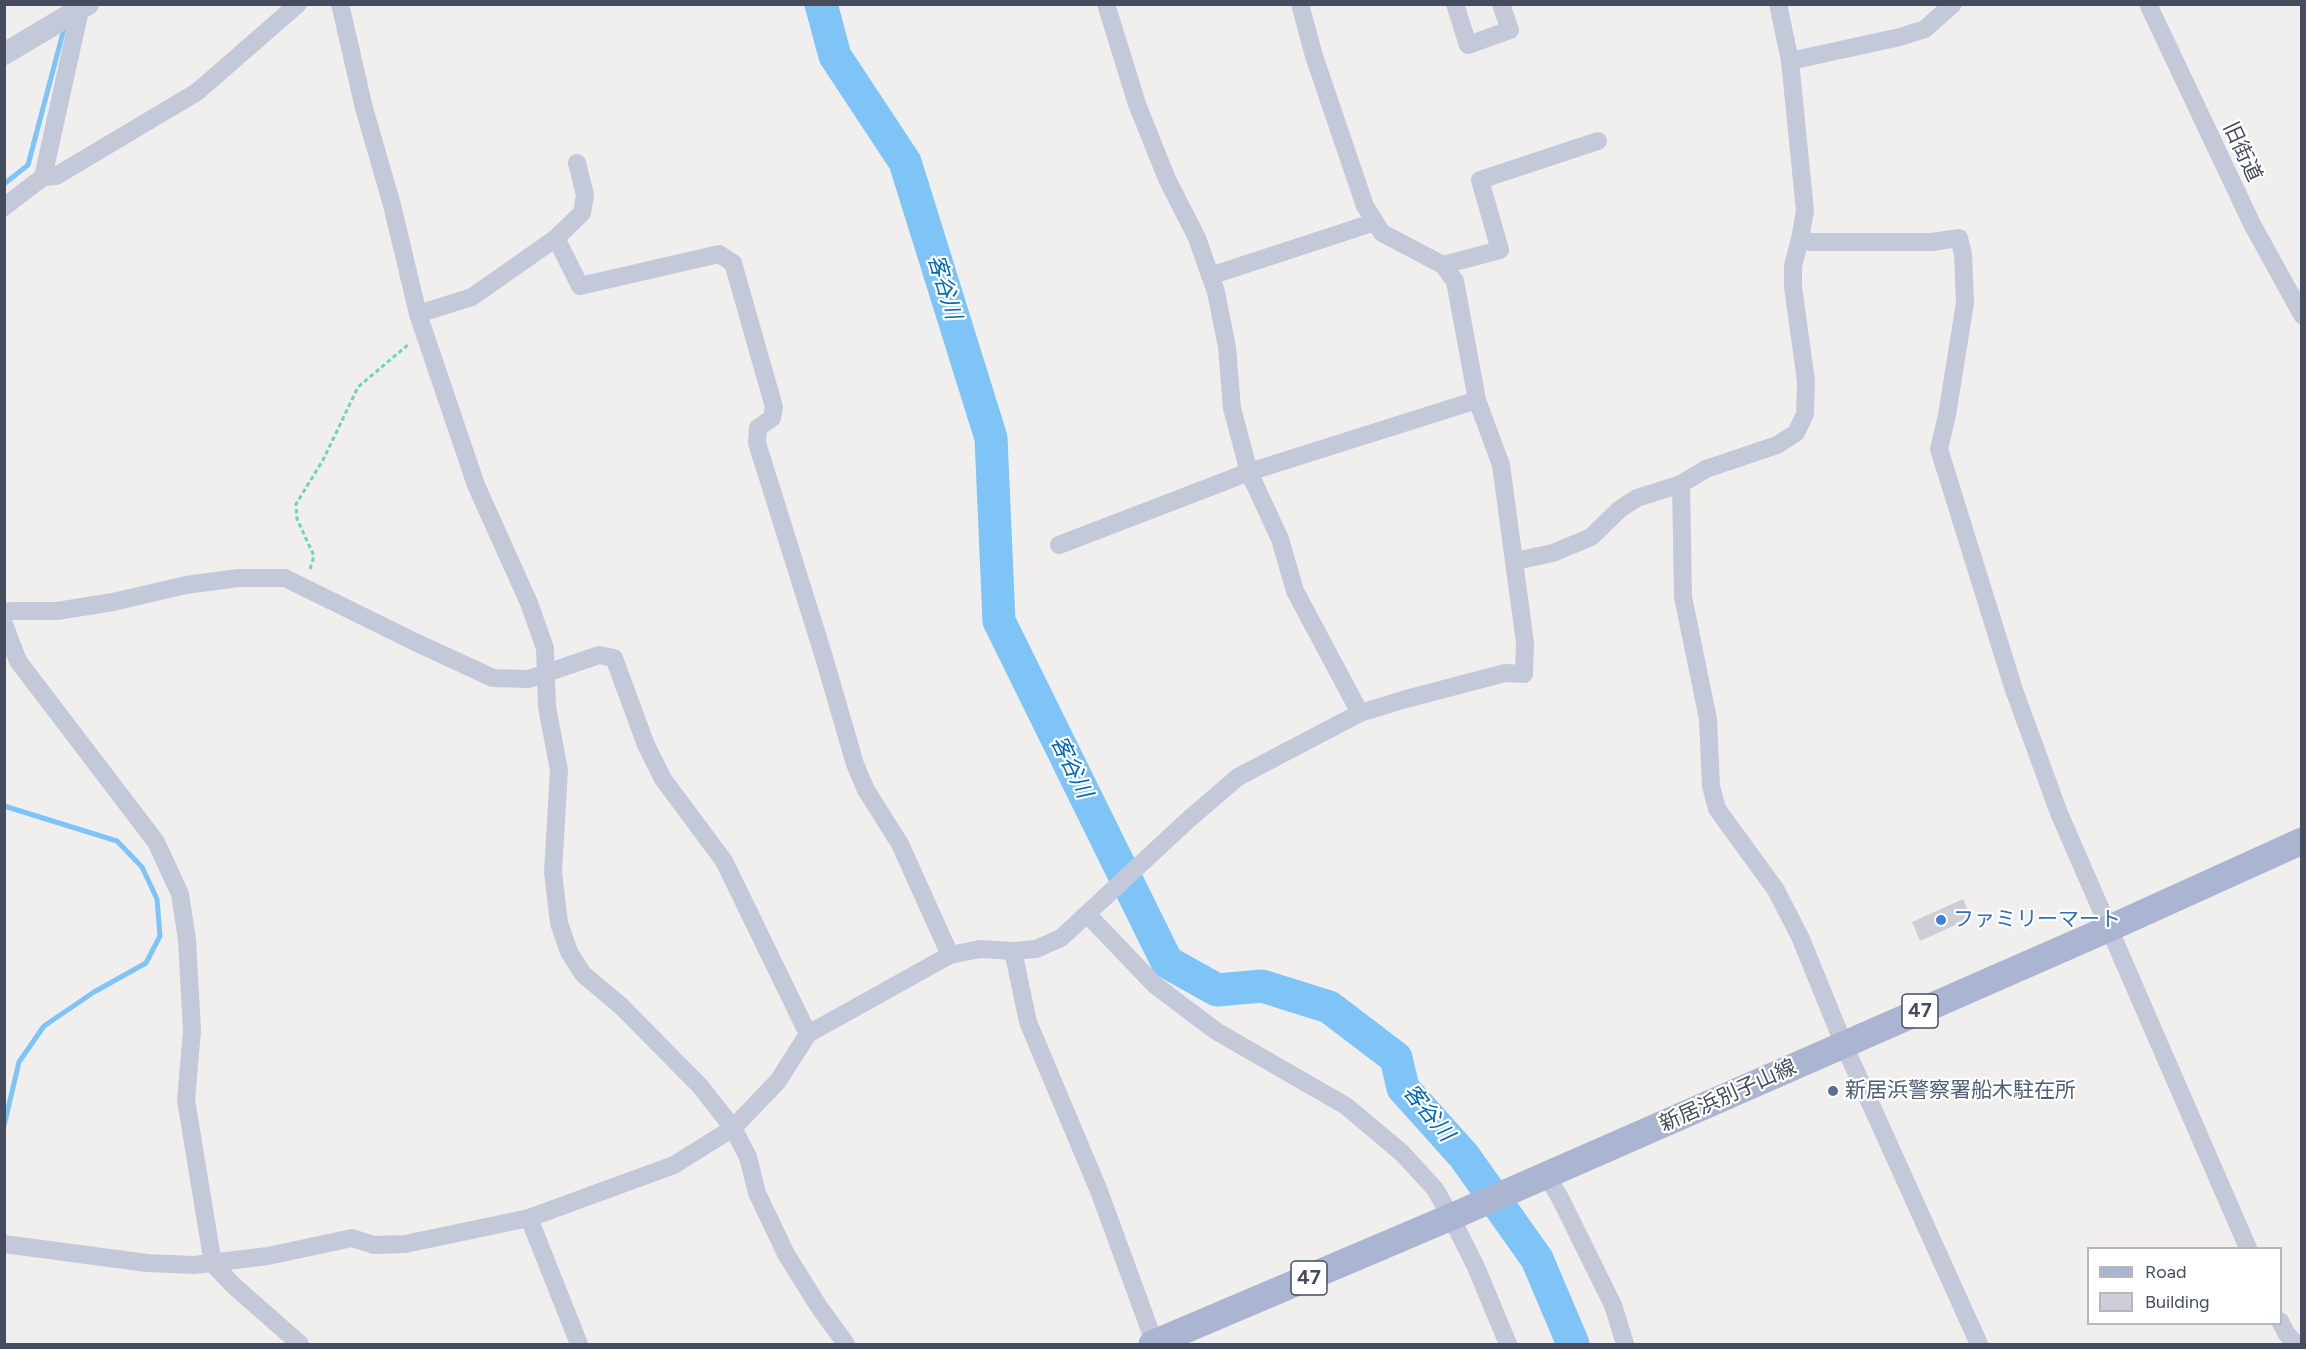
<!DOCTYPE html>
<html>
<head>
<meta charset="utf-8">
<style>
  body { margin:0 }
  #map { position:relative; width:2306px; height:1349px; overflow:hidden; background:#f1efee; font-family:Figtree,sans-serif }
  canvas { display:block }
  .frame { position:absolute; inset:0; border:6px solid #444c5e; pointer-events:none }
  .legend { position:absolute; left:2087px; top:1247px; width:195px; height:78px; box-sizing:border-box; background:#fff; border:2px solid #b4b7bf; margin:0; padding:8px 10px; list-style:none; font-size:18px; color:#444c5e }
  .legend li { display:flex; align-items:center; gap:12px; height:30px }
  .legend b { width:30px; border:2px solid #b4b7bf }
</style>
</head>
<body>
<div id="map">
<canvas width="2306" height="1349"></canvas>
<div class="frame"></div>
<ul class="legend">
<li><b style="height:8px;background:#aab6d1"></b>Road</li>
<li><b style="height:16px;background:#cdced7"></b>Building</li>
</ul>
</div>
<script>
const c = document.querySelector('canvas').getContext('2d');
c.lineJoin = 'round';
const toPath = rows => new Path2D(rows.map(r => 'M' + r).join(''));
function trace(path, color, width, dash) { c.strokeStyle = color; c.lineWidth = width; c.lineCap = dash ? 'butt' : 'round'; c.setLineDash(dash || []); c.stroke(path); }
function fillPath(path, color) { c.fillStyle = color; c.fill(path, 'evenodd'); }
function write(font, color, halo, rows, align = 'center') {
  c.font = font + ' Figtree,"Noto Sans JP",sans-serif'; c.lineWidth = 4.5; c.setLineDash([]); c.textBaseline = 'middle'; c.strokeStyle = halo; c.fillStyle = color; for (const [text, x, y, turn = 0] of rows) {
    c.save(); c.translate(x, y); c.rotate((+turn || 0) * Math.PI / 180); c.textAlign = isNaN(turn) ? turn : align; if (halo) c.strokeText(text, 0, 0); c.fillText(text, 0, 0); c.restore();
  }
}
trace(toPath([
  [4,184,28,165,65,25],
  [4,806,117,841,142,867,157,899,160,936,146,963,94,992,44,1026,19,1062,4,1126]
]), '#7fc4f6', 5);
trace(toPath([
  [821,4,835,56,905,162,991,438,999,621,1167,962,1217,990,1262,986,1329,1007,1396,1058,1403,1088,1464,1156,1537,1259,1573,1344]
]), '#7fc4f6', 33);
fillPath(toPath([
  [1963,899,1971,918,1920,941,1912,922]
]), '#cdced7');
trace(toPath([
  [310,569,314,556,297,519,296,504,323,460,358,387,409,344]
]), '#6bd6b8', 3, [4.5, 3]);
trace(toPath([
  [340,4,364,108,392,205,418,314,476,485,529,603,545,648,547,707,559,770,553,872,559,923,569,952,583,974,621,1006,700,1086,733,1128,748,1157,757,1193,786,1254,819,1307,846,1344],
  [1106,4,1137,104,1167,179,1197,238,1216,292,1227,347,1232,408,1249,472,1280,539,1295,591,1360,713],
  [1455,4,1468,45,1510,30,1501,4],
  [2148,4,2252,224,2302,315],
  [1790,61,1900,37,1925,29,1953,4],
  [43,177,56,176,197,92,298,4],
  [4,207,43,177,80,10],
  [556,238,580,286,719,254,733,263,774,407,772,418,758,428,757,443,823,654,855,764,866,790,900,844,950,955],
  [1800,239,1811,242,1932,242,1959,238,1963,254,1965,303,1947,415,1939,449,2014,690,2059,813,2248,1248],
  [1443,265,1500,250,1480,180,1598,141],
  [1210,276,1375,222],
  [418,314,472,297,556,238,582,213,585,195,577,163],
  [1681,484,1683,597,1708,719,1711,786,1717,809,1776,890,1801,939,1844,1045,1979,1344],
  [1059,545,1249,472,1477,400],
  [1515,561,1553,553,1591,537,1620,509,1637,498,1681,484,1706,469,1777,445,1796,433,1805,414,1806,381,1793,287,1793,266,1800,239,1805,211,1790,61,1778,4],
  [4,613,11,611,57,611,113,602,186,585,238,578,285,578,415,642,493,678,529,679,599,655,614,658,646,745,663,779,724,861,808,1034],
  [4,624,18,661,156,842,180,894,187,940,192,1031,186,1100,213,1264,234,1286,300,1344],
  [1087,914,1155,985,1216,1031,1346,1106,1402,1153,1435,1189,1451,1217,1476,1267,1508,1344],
  [1013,951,1028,1022,1099,1191,1155,1344],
  [1546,1175,1559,1196,1613,1305,1625,1344],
  [529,1218,674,1165,733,1128,778,1081,808,1034,950,955,980,949,1013,951,1036,949,1061,938,1188,820,1238,777,1360,713,1406,699,1505,673,1524,674,1525,643,1501,465,1477,400,1455,281,1443,265,1382,233,1365,206,1314,56,1300,4],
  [4,1244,147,1263,194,1265,268,1256,352,1238,374,1245,405,1244,529,1218,579,1344],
  [2280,1321,2286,1333,2296,1344]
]), '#c3c9d8', 18);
trace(toPath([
  [4,54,88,4]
]), '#c3c9d8', 22);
trace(toPath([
  [1152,1344,1451,1217,2110,928,2302,841]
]), '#aab6d1', 27);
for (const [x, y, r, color] of [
  [1941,920,6,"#3f7fe0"],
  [1833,1091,6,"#5c6f8a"]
]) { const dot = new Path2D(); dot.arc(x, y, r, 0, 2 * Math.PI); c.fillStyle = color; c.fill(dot); trace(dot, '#fff', 2); }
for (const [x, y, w] of [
  [1920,1011,36],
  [1309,1278,36]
]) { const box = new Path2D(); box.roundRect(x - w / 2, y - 17, w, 34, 4.5); c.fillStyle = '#fff'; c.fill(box); trace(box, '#444c5e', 1.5); }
write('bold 20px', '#444c5e', null, [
  ["47",1920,1011],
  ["47",1309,1278]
]);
write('21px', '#444c5e', '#fff', [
  ["旧街道",2242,152,65],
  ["新居浜別子山線",1728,1096,-24]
]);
write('21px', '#366cbe', '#fff', [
  ["ファミリーマート",1953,920]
], 'left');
write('21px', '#4e5e75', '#fff', [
  ["新居浜警察署船木駐在所",1845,1091]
], 'left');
write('italic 22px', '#0069b5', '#fff', [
  ["客谷川",944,287,73],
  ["客谷川",1071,767,64],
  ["客谷川",1428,1113,51]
]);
</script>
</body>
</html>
